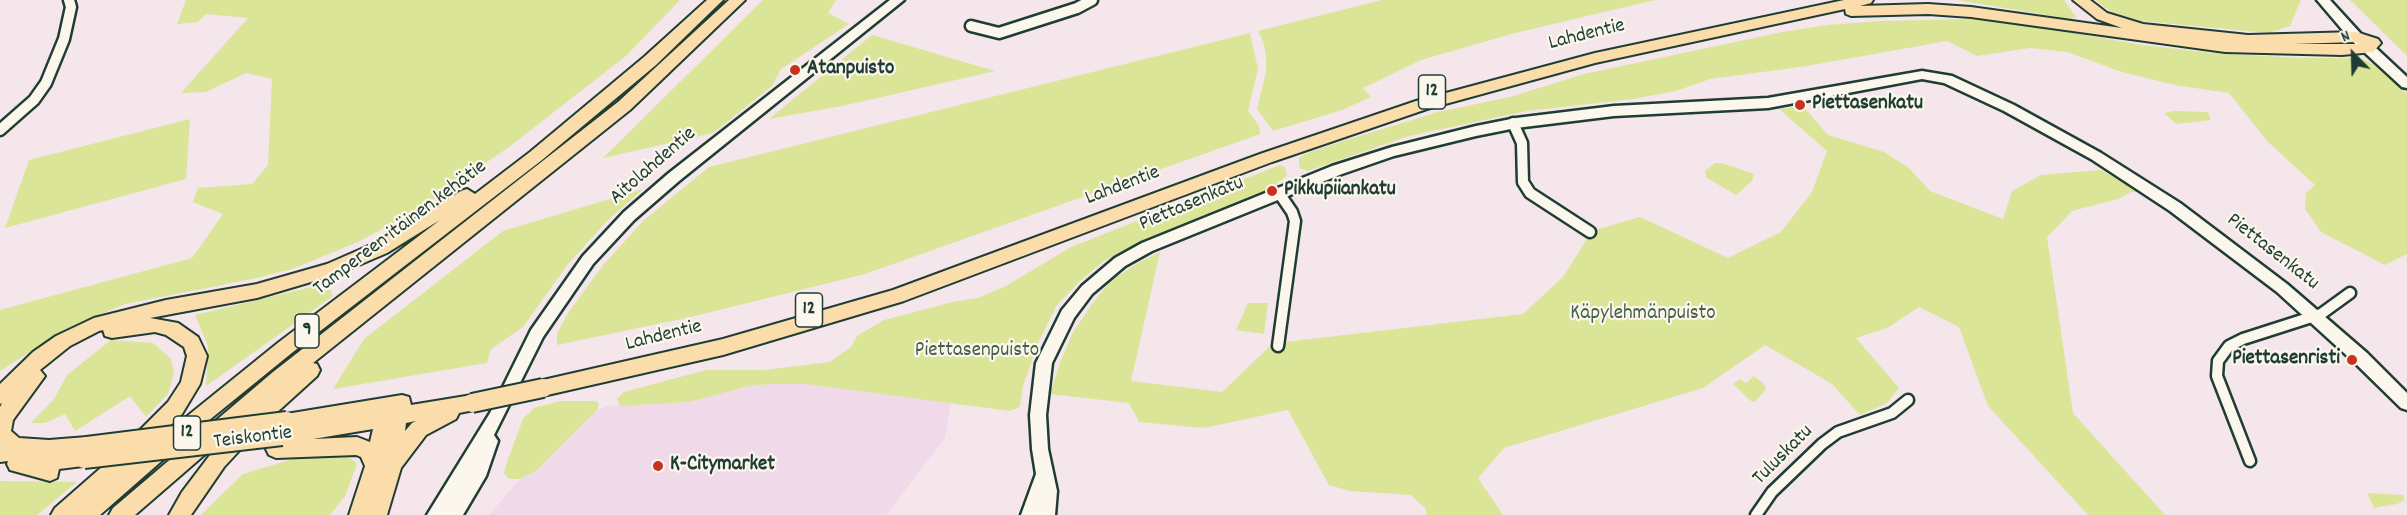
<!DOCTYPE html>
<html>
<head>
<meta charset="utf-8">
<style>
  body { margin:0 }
  #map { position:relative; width:2407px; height:515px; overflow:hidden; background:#f4e6eb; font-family:Dekko,sans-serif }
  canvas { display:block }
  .north { position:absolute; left:2323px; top:24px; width:60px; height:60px; -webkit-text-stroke:4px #fbf7ec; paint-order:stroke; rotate:337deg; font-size:16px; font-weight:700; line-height:24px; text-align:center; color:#1f3d34 }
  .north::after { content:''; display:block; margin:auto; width:21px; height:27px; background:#1f3d34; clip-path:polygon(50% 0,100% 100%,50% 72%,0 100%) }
</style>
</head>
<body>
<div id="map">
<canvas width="2407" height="515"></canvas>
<div class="north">N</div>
</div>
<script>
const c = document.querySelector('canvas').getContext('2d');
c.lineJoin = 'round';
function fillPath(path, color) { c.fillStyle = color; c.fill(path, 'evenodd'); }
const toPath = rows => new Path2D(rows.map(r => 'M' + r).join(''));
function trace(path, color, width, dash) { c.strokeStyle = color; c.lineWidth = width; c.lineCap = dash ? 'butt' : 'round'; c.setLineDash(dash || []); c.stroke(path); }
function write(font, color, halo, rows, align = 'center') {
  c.font = font + ' Dekko,sans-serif'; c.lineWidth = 4.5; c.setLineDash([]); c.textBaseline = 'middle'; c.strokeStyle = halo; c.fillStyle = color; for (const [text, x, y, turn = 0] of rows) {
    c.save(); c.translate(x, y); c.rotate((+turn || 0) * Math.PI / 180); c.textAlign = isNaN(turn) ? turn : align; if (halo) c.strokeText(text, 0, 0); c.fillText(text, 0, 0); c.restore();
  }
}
fillPath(toPath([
  [772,384,805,384,951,403,945,438,886,515,489,515,520,479,536,471,597,410,607,406,689,402,750,386]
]), '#f0daea');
fillPath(toPath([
  [186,0,680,0,626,56,509,147,419,209,360,241,295,268,257,278,125,304,68,328,0,371,0,310,192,258,223,214,193,202,198,188,252,184,268,165,272,79,246,73,206,92,181,93,248,18,206,14,198,22,177,24],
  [763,0,836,0,828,13,849,24,781,69,772,86,713,133,603,158],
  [1382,0,1655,0,1515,33,1421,60,1363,88,1371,97,1342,110,1273,131,1257,109,1266,72,1266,57,1264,44,1258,31],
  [1957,0,2064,0,2076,17,2070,19],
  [2095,0,2301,0,2290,26,2269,33,2141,21,2111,12],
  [2350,0,2407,0,2407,56],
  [1970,19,2016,23,2142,45,2213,53,2299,58,2347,58,2362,59,2375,65,2407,93,2407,254,2385,265,2321,232,2305,209,2306,193,2315,185,2267,141,2229,93,2175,85,2122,72,2067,52,2030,48,1977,56,1947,41,1807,66,1710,79,1676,91,1633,99,1527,111,1409,136,1308,171,1300,168,1299,164,1299,158,1305,154,1340,142,1438,112,1510,97,1584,74,1782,32,1828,25,1880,21],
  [1250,33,1258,69,1248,111,1259,126,1260,134,865,274,691,317,557,345,557,334,568,313,604,264,643,221,709,167],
  [872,35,995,71,847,105,769,119],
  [1803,106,1828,135,1884,152,1909,168,1930,191,2003,219,2012,191,2041,175,2101,170,2140,192,2131,192,2118,199,2072,211,2047,237,2073,413,2165,515,2088,515,1988,406,1959,327,1919,307,1887,328,1856,338,1899,388,1887,403,1860,415,1832,384,1765,345,1703,388,1504,448,1478,478,1503,515,1426,515,1426,509,1411,495,1350,491,1329,485,1288,410,1204,428,1139,422,1129,403,1050,394,1060,363,1072,334,1092,304,1110,281,1138,263,1160,252,1131,381,1222,392,1269,347,1285,342,1523,314,1563,277,1592,231,1640,217,1728,258,1781,232,1812,192,1827,151,1779,109],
  [2174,111,2208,112,2211,120,2176,124,2164,113],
  [190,119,186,179,5,228,29,160],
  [1715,163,1722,163,1754,174,1752,181,1736,195,1707,178,1705,171],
  [1280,165,1285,167,1287,176,1262,193,1137,244,1105,260,1079,282,1057,305,1039,341,1023,386,1020,406,1015,409,1010,411,805,384,772,384,750,386,689,402,620,406,617,399,624,392,706,370,763,370,830,362,851,347,857,336,884,320,953,302,978,298,1006,286,1071,247],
  [643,189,607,221,568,264,523,327,491,349,487,363,333,389,364,339,503,231],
  [328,283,333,296,206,386,208,346,195,315],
  [1248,303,1268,303,1264,334,1236,330],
  [111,340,153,343,171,359,174,373,168,394,146,417,130,396,75,431,65,414,45,423,31,423,54,399,67,375],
  [1754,376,1765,385,1766,389,1755,402,1751,401,1733,384,1740,379,1746,383],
  [561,401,596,401,599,404,597,410,536,471,520,479,509,479,504,473,507,462,523,419,534,408],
  [348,456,357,464,345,496,330,515,201,515,243,474,293,459],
  [0,481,77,482,37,515,0,515],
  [2367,493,2403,495,2405,500,2397,504,2374,508]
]), '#dae598');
const street = toPath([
  [971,26,999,33,1077,8,1092,0],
  [1513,123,1522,143,1523,182,1530,193,1590,232],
  [0,130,34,100,46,83,64,39,71,7,69,0],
  [1278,346,1295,221,1292,212,1279,193],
  [2250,461,2217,376,2218,361,2229,346,2243,339,2321,314,2350,293],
  [1756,515,1772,492,1822,444,1838,432,1892,413,1908,400]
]);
const secondary = toPath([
  [890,0,904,0,679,181,634,220,593,264,543,337,494,435,498,441,486,476,463,515,427,515,490,413,531,330,583,256,624,212,669,173,890,0],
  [2317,0,2330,0,2361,34,2407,77,2407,88,2402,87,2351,40,2317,0],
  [1922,71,1952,76,2014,105,2101,153,2180,203,2287,284,2367,353,2407,393,2407,410,2401,408,2355,363,2277,292,2170,211,2091,159,2004,111,1944,83,1922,79,1768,108,1614,116,1516,128,1476,136,1394,156,1342,174,1152,251,1125,266,1092,294,1074,318,1052,363,1046,415,1048,449,1057,491,1055,515,1021,515,1036,474,1032,449,1030,415,1036,363,1062,310,1082,286,1115,258,1142,243,1332,166,1392,147,1476,126,1516,118,1614,106,1768,98,1922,71]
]);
const highway = toPath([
  [707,0,723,0,656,65,542,160,293,352,197,430,100,515,51,515,55,508,111,459,168,402,181,382,187,356,184,347,166,335,155,332,112,338,105,336,103,330,99,331,70,346,40,370,45,376,13,420,11,431,19,438,49,440,87,437,94,440,97,446,91,453,94,459,91,465,59,469,57,478,50,481,10,470,7,464,8,461,0,462,0,407,2,403,0,404,0,384,33,352,56,336,94,318,166,300,257,284,327,264,375,243,461,191,467,189,475,194,530,152,644,57,707,0],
  [440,220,279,342,149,447,182,414,200,384,207,356,198,337,178,323,150,318,257,298,338,274,387,253,440,220],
  [729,0,745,0,630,110,313,363,317,364,320,370,317,376,263,425,224,467,191,515,169,515,182,492,210,455,232,431,135,515,109,515,113,508,273,372,618,102,729,0],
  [1844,0,1873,0,1871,3,1860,6,1928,4,1971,7,2122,28,2097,19,2073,0,2090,0,2107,13,2143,24,2248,35,2356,32,2378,39,2381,43,2373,52,2342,55,2225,52,1971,17,1928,14,1851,16,1846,14,1845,9,1595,63,1427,109,1272,162,904,301,723,355,543,396,536,394,533,388,536,382,543,380,723,339,893,290,1260,154,1416,101,1595,53,1844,0],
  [2355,42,2359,44,2293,44,2355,42],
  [402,395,409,397,411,405,472,395,479,397,482,403,479,409,459,413,456,419,426,435,401,468,387,515,349,515,365,466,361,457,356,455,276,458,269,455,266,449,269,443,274,441,272,436,275,430,282,428,277,421,280,415,402,395],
  [416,421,412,423,405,431,406,423,416,421],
  [373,429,370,442,357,437,313,439,373,429]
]);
trace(street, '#1f3d34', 15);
trace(secondary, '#1f3d34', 5);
trace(highway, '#1f3d34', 4);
trace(street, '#fbf7ec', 10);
fillPath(secondary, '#fbf7ec');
fillPath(highway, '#fbddab');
const highwayBridge = toPath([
  [472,403,543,388],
  [87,446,287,421],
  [84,459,282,436]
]);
trace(highwayBridge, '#1f3d34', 22, []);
trace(highwayBridge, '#fbddab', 18);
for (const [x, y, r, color] of [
  [795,70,6,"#c8321e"],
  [1800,105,6,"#c8321e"],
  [1272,191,6,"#c8321e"],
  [2352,360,6,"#c8321e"],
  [658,466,6,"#c8321e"]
]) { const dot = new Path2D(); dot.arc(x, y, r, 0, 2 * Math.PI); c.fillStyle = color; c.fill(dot); trace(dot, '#fbf7ec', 2); }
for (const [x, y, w] of [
  [1432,92,27],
  [809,310,27],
  [307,331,24],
  [187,433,27]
]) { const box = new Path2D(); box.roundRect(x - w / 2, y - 17, w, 34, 4.5); c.fillStyle = '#fbf7ec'; c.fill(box); trace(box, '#1f3d34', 1.5); }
write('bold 20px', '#1f3d34', null, [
  ["12",1432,92],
  ["12",809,310],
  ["9",307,331],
  ["12",187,433]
]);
write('21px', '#1f3d34', '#fbf7ec', [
  ["Lahdentie",1587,36,-14],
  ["Aitolahdentie",654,167,-41],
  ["Lahdentie",1123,187,-21],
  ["Piettasenkatu",1192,205,-23],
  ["Tampereen itäinen kehätie",401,229,-37],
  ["Piettasenkatu",2272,253,38],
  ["Lahdentie",664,337,-14],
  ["Teiskontie",253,439,-7],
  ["Tuluskatu",1784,456,-45]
]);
write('bold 21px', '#1f3d34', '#fbf7ec', [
  ["Atanpuisto",807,70],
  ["Piettasenkatu",1812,105],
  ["Pikkupiiankatu",1284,191],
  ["Piettasenristi",2340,360,"right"],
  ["K-Citymarket",670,466]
], 'left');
write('21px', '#445f48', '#fbf7ec', [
  ["Käpylehmänpuisto",1643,315],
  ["Piettasenpuisto",977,352]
]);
</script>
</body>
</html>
